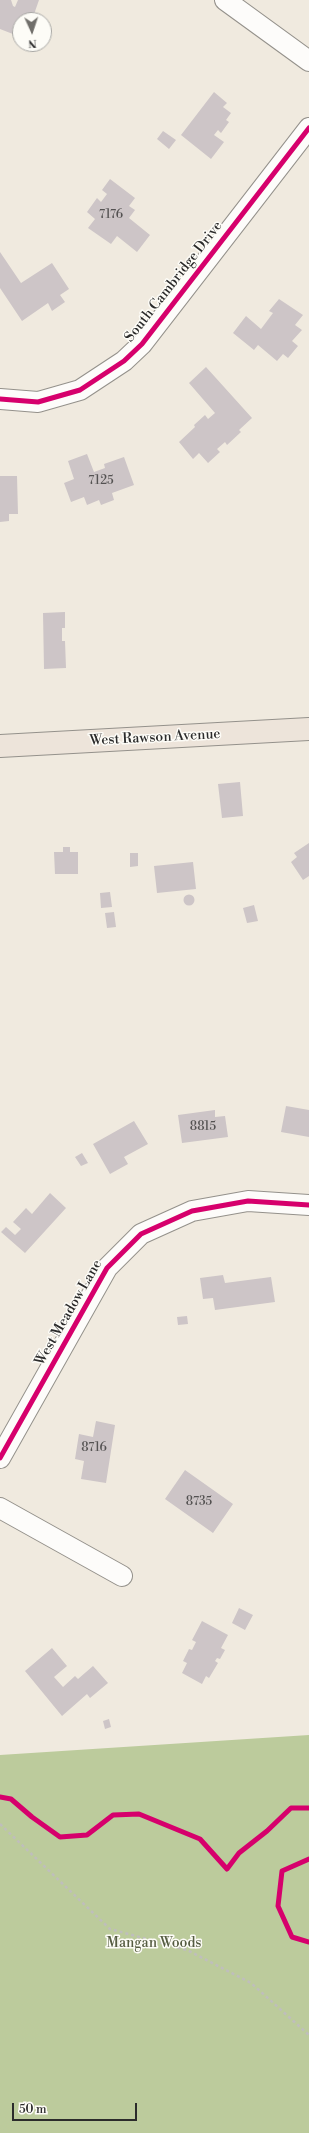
<!DOCTYPE html>
<html>
<head>
<meta charset="utf-8">
<style>
  body { margin:0 }
  #map { position:relative; width:309px; height:2133px; overflow:hidden; background:#f0eadf; font-family:"Libre Bodoni",serif }
  canvas { display:block }
  .north { position:absolute; left:12px; top:12px; width:40px; height:40px; box-sizing:border-box; background:#fdfcf7; border:1px solid #a9a8a5; border-radius:50%; rotate:177deg; font-size:11px; font-weight:700; line-height:16px; text-align:center; color:#2b2b2b }
  .north::after { content:''; display:block; margin:auto; width:14px; height:18px; background:#706e6a; clip-path:polygon(50% 0,100% 100%,50% 72%,0 100%) }
  .scale { position:absolute; left:12px; top:2103px; width:125px; height:18px; box-sizing:border-box; border:2px solid #2b2b2b; border-top:0; padding-left:5px; font-size:12px; line-height:14px; white-space:nowrap; color:#2b2b2b; -webkit-text-stroke:3px #fdfcf7; paint-order:stroke }
</style>
</head>
<body>
<div id="map">
<canvas width="309" height="2133"></canvas>
<div class="north">N</div>
<div class="scale">50 m</div>
</div>
<script>
const c = document.querySelector('canvas').getContext('2d');
c.lineJoin = 'round';
function fillPath(path, color) { c.fillStyle = color; c.fill(path, 'evenodd'); }
const toPath = rows => new Path2D(rows.map(r => 'M' + r).join(''));
function trace(path, color, width, dash) { c.strokeStyle = color; c.lineWidth = width; c.lineCap = dash ? 'butt' : 'round'; c.setLineDash(dash || []); c.stroke(path); }
function write(font, color, halo, rows, align = 'center') {
  c.font = font + ' "Libre Bodoni",serif'; c.lineWidth = 3; c.setLineDash([]); c.textBaseline = 'middle'; c.strokeStyle = halo; c.fillStyle = color; for (const [text, x, y, turn = 0] of rows) {
    c.save(); c.translate(x, y); c.rotate((+turn || 0) * Math.PI / 180); c.textAlign = isNaN(turn) ? turn : align; if (halo) c.strokeText(text, 0, 0); c.fillText(text, 0, 0); c.restore();
  }
}
fillPath(toPath([
  [309,1735,309,2133,0,2133,0,1755]
]), '#bccb9c');
fillPath(toPath([
  [0,0,11,0,13,6,15,7,18,0,39,0,32,20,20,20,20,31,18,36,0,29],
  [214,92,227,103,223,107,231,113,226,120,229,122,221,133,218,130,214,135,224,142,211,159,181,135],
  [163,131,176,140,169,149,157,139],
  [110,179,135,198,129,206,135,210,129,218,150,235,137,252,117,236,111,244,88,228,95,219,87,212,97,198,101,202,107,194,102,190],
  [0,252,21,283,52,263,69,289,60,295,65,302,52,311,48,303,22,321,0,288],
  [279,299,303,315,295,325,302,330,292,341,298,346,288,358,283,354,277,361,258,345,254,350,233,333,246,316,261,329,273,313,269,311],
  [206,367,252,418,239,430,241,432,227,445,225,442,217,449,220,452,208,463,199,453,193,459,179,442,195,427,194,425,205,415,208,419,215,413,189,383],
  [87,454,94,472,105,468,104,464,124,457,134,485,112,493,114,500,101,505,99,500,87,505,84,497,71,502,64,483,74,479,68,461],
  [0,476,17,476,18,514,9,514,9,521,0,522],
  [65,612,65,628,62,628,62,641,65,641,66,668,44,669,43,613],
  [240,782,243,816,222,818,218,784],
  [309,843,309,876,303,880,291,862,297,857,294,853],
  [63,847,70,847,70,852,78,852,78,874,55,874,54,852,63,852],
  [130,853,138,853,138,866,130,867],
  [193,862,196,889,157,893,154,866],
  [110,892,112,907,101,908,100,893],
  '183.5 900a5.5 5.5 0 1 1 11 0a5.5 5.5 0 1 1-11 0Z',
  [254,905,258,921,247,923,243,908],
  [114,912,116,927,107,928,105,913],
  [286,1106,309,1110,309,1137,281,1132],
  [215,1110,215,1117,225,1116,228,1137,182,1143,178,1115],
  [134,1121,148,1144,124,1157,128,1164,110,1174,93,1144],
  [82,1153,88,1163,81,1166,75,1157],
  [50,1193,66,1208,25,1253,1,1232,6,1227,15,1235,21,1229,13,1222,26,1208,32,1214],
  [223,1275,225,1283,271,1277,275,1302,215,1310,213,1298,203,1299,200,1278],
  [187,1316,188,1324,178,1325,177,1317],
  [96,1421,115,1425,106,1483,81,1479,84,1461,75,1459,79,1434,93,1437],
  [185,1470,233,1504,213,1533,165,1499],
  [239,1608,253,1615,245,1630,232,1623],
  [202,1621,228,1635,221,1648,225,1650,220,1659,217,1658,215,1661,218,1663,209,1678,206,1676,202,1684,182,1673,187,1663,183,1661,189,1649,192,1650,196,1642,192,1640],
  [52,1648,67,1666,54,1677,63,1687,75,1676,78,1679,93,1666,108,1683,90,1698,87,1694,62,1716,25,1671],
  [109,1719,111,1727,105,1729,103,1721]
]), '#cdc5c7');
const minor = toPath([
  [225,0,309,61],
  [0,399,38,402,80,390,124,361,142,344,309,128],
  [0,1458,107,1268,141,1234,192,1211,248,1201,309,1205],
  [0,1508,122,1576]
]);
const major = toPath([
  [0,746,309,729]
]);
trace(minor, '#94918b', 22);
trace(major, '#94918b', 24);
trace(toPath([
  [0,1824,110,1929,187,1950,251,1983,309,2035]
]), '#bfbebc', 2.5, [3, 3]);
trace(minor, '#fdfcfa', 20);
trace(major, '#ede4da', 22);
trace(toPath([
  [0,399,38,402,80,390,124,361,142,344,309,128],
  [0,1458,107,1268,141,1234,192,1211,248,1201,309,1205],
  [0,1797,11,1799,32,1817,60,1837,87,1835,113,1815,139,1814,200,1839,227,1869,239,1853,267,1831,291,1808,309,1808],
  [309,1859,282,1871,278,1906,292,1937,309,1942]
]), '#d6006c', 5);
write('12px', '#545252', null, [
  ["7176",111,215],
  ["7125",101,481],
  ["8815",203,1127],
  ["8716",94,1448],
  ["8735",199,1502]
]);
write('14px', '#2b2b2b', '#fdfcf7', [
  ["South Cambridge Drive",174,282,-52],
  ["West Rawson Avenue",155,738,-3],
  ["West Meadow Lane",69,1313,-60]
]);
write('14px', '#555c41', '#fdfcf7', [
  ["Mangan Woods",154,1944]
]);
</script>
</body>
</html>
